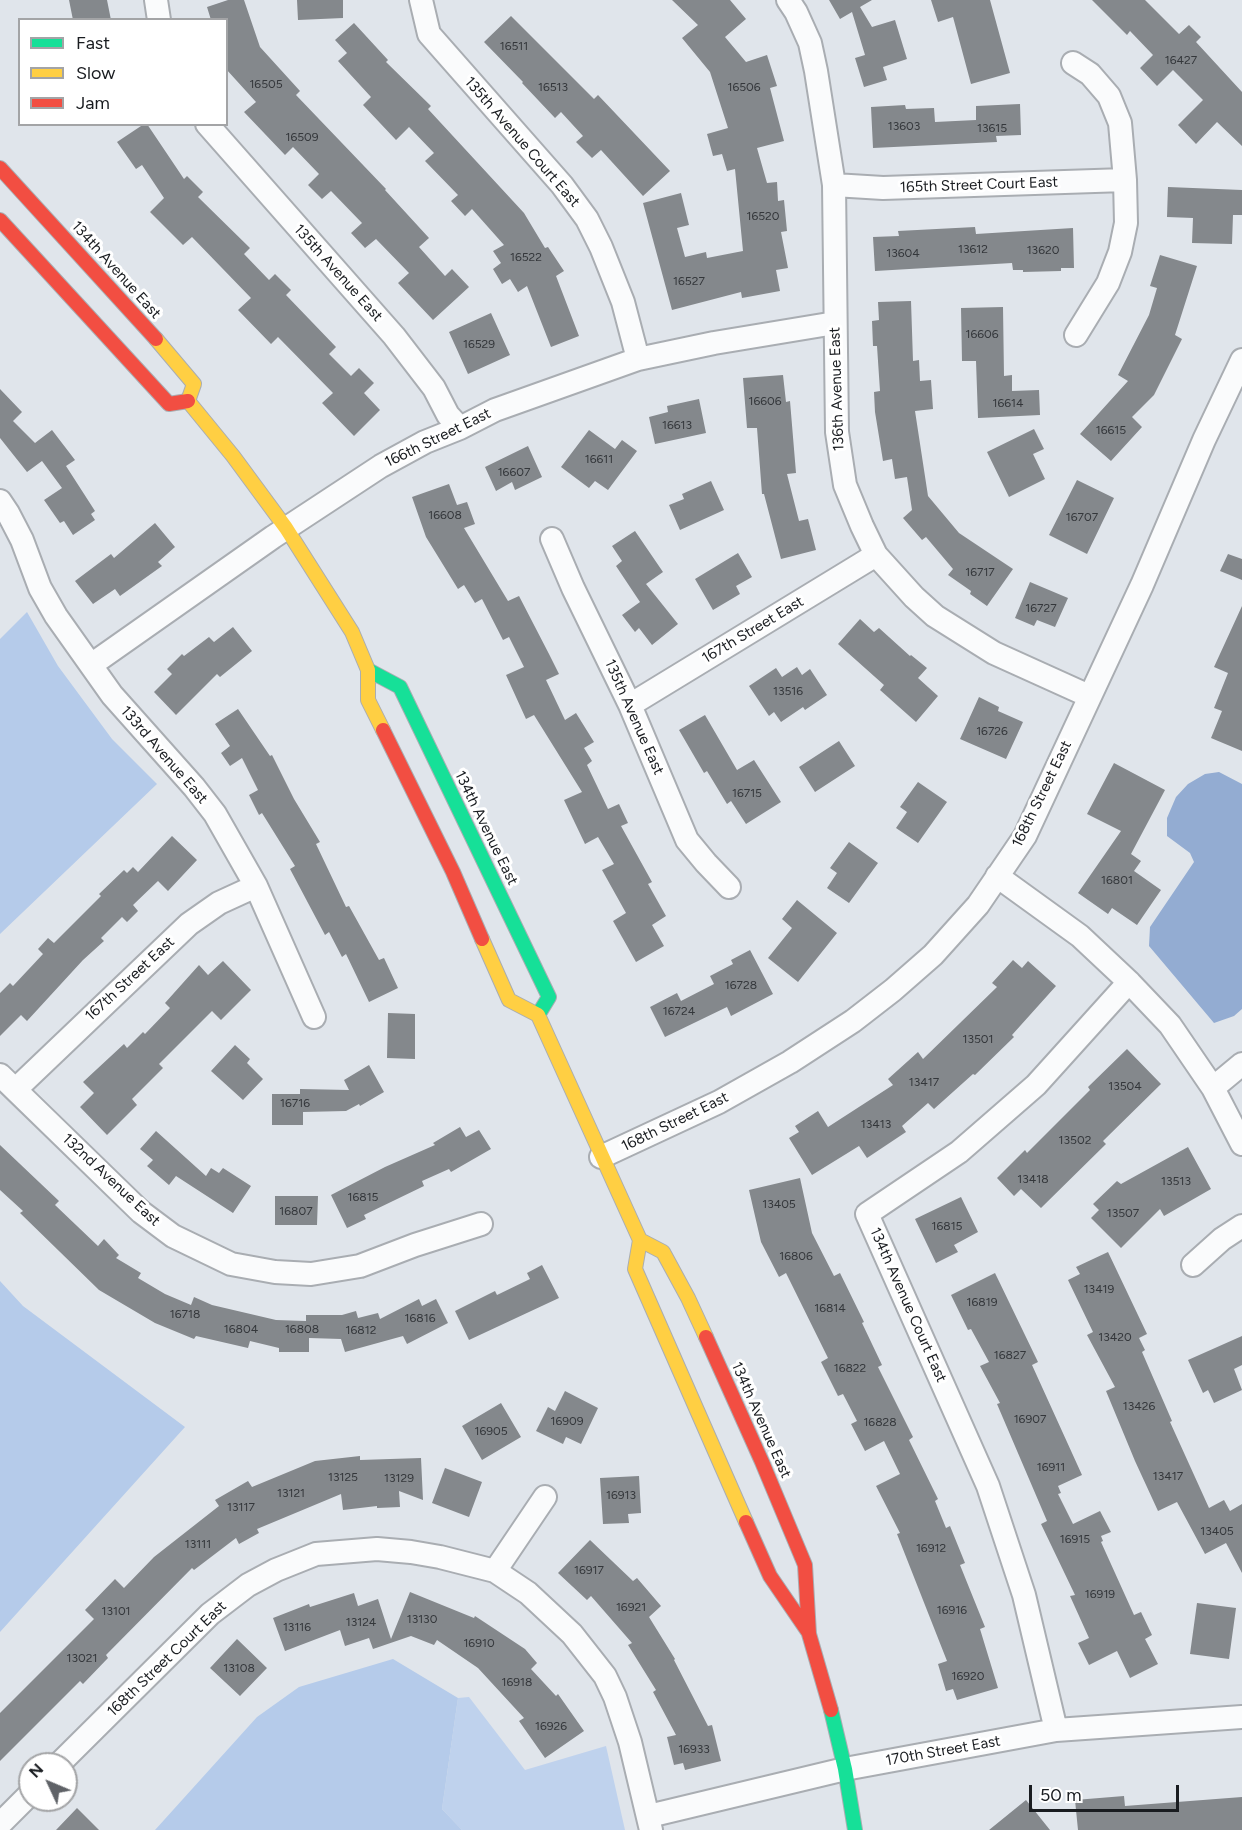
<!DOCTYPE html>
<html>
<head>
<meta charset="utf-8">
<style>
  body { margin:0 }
  #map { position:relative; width:1242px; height:1830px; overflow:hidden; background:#e0e5eb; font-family:Figtree,sans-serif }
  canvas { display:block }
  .legend { position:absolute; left:18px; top:18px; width:210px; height:108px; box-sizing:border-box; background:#fff; border:2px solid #a3a4a6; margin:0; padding:8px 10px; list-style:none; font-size:18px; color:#191c20 }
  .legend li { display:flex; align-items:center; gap:12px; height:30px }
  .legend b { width:30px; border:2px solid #a3a4a6 }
  .north { position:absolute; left:18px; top:1752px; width:60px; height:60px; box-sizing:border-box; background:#fff; border:2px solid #a3a4a6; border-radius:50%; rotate:314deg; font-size:16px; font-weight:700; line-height:24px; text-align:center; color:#191c20 }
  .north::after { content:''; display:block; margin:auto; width:21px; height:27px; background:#5f6267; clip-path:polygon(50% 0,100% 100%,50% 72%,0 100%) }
  .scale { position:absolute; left:1029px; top:1785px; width:150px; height:27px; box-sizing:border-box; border:3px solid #191c20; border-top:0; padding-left:8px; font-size:18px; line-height:21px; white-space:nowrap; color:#191c20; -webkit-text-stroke:4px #fff; paint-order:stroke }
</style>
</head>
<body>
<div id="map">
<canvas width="1242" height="1830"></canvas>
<ul class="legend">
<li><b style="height:8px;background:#16e098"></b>Fast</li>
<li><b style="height:8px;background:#ffcf43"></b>Slow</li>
<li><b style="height:8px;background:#f24e42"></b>Jam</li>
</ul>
<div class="north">N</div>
<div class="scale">50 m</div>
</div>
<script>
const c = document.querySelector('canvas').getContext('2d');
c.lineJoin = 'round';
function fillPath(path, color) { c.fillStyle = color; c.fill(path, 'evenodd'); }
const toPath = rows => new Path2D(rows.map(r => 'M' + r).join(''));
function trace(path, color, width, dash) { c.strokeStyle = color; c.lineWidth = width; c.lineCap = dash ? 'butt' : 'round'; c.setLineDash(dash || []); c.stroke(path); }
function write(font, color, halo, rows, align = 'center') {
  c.font = font + ' Figtree,sans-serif'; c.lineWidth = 6; c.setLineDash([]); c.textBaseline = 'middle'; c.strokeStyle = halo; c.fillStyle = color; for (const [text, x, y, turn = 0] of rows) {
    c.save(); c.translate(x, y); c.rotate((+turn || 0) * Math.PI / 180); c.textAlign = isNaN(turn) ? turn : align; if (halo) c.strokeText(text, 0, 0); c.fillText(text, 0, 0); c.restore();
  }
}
fillPath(toPath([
  [469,1697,525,1770,606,1746,625,1830,462,1830,442,1809,458,1698]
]), '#bfd2ed');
fillPath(toPath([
  [27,612,58,666,112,739,157,784,0,934,0,639],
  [0,1281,23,1306,185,1427,0,1632],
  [393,1659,458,1698,442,1809,462,1830,155,1830,257,1717,299,1687]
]), '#b5cbea');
fillPath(toPath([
  [1219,772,1242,784,1242,1009,1234,1016,1214,1023,1149,946,1150,927,1194,862,1190,853,1167,836,1167,818,1176,797,1188,784,1205,774]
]), '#93acd2');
fillPath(toPath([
  [69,0,107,0,111,20,73,20],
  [228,0,244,0,260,47,300,91,296,95,386,189,385,190,429,238,419,247,445,276,452,269,469,287,433,320,398,283,409,273,376,239,365,248,351,233,362,223,331,191,322,199,308,185,319,174,293,147,285,155,244,112,256,102,226,69,226,20,211,20,207,7],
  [297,0,343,0,343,18,298,20],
  [672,0,730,0,746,19,725,37,746,62,767,55,777,86,770,88,784,141,757,148,767,183,777,182,778,201,784,200,787,231,781,232,788,268,776,270,780,291,742,298,741,292,672,310,643,203,681,193,689,225,677,228,685,257,706,252,707,258,743,251,735,169,727,171,722,154,713,156,707,134,728,128,710,72,682,38,698,25],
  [829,0,872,0,860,7,872,27,895,20,907,59,883,67,887,80,864,87,855,58,865,55,852,12,840,19],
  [931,0,990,0,1010,73,971,84,953,17,938,22],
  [1092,0,1145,0,1179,34,1189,25,1201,37,1196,42,1242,92,1242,146,1217,122,1196,144,1178,125,1203,100,1173,70,1157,86,1140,68,1153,55,1130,31,1127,35],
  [511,16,594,99,598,95,670,171,643,196,601,150,592,158,576,142,583,136,561,112,555,118,522,83,523,82,484,42],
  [354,23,388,60,386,62,431,106,428,109,524,213,545,248,548,247,564,271,556,276,579,336,551,347,527,286,518,292,510,279,502,284,493,269,501,263,493,251,504,245,472,209,465,216,451,201,458,195,425,161,434,153,409,127,396,140,363,105,371,97,338,61,347,53,335,40],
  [1020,104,1021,135,996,136,997,142,873,148,871,107,905,105,906,109,934,108,935,122,976,120,976,106],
  [144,124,147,124,184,179,187,176,203,192,198,197,250,248,244,254,269,280,275,274,291,290,286,295,336,347,329,354,351,376,359,368,374,383,364,393,380,410,354,436,322,403,333,393,278,337,271,344,238,310,251,298,192,237,183,245,150,212,164,198,142,165,136,169,117,142],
  [1168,187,1242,190,1242,215,1233,215,1232,244,1192,243,1193,218,1167,217],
  [975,227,976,234,1073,228,1074,268,1061,268,1061,271,1023,272,1023,270,1013,270,1012,263,875,271,873,237,899,236,898,231],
  [1160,255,1197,266,1175,335,1182,339,1154,395,1132,417,1142,427,1111,461,1080,434,1128,381,1118,375,1149,315,1157,288,1150,286],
  [911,301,913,361,919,360,920,381,931,380,933,409,915,411,928,496,959,533,1013,569,987,606,970,594,971,591,948,575,953,569,926,537,922,540,903,518,912,510,907,477,895,479,892,459,883,461,875,412,874,392,880,391,877,346,873,346,872,321,879,320,878,302],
  [1003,307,1004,376,1012,375,1012,391,1039,390,1040,415,978,418,976,361,962,361,961,308],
  [491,313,510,355,468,374,449,332],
  [783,375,786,402,790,401,796,473,787,474,799,521,808,519,816,550,781,559,764,494,762,494,757,428,747,428,743,378],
  [0,389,22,412,13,421,35,443,52,430,75,460,66,466,95,511,91,514,95,520,73,535,64,521,60,523,44,500,62,488,42,461,27,472,0,438],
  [699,399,706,433,655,444,649,417,668,412,667,406],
  [1034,429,1044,449,1033,454,1045,479,1009,497,987,452],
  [589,430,615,449,622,440,637,451,608,490,595,481,589,488,561,467],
  [528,446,542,477,515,490,512,482,496,491,485,467],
  [1077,480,1114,498,1087,554,1049,535],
  [711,481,724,510,680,530,669,505,684,499,682,494],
  [449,484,457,505,467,502,475,524,464,528,508,601,519,596,549,654,559,674,546,680,565,720,576,713,594,742,584,748,592,761,587,765,608,809,619,804,628,823,621,826,652,882,648,884,666,916,652,925,664,946,636,962,613,921,626,913,602,870,614,864,598,837,585,844,564,800,582,792,534,715,526,719,506,675,524,667,509,637,503,640,482,599,475,603,464,585,458,589,426,537,412,497],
  [155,523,175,547,158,562,162,566,120,596,115,589,93,604,75,581,111,554,114,558],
  [635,531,663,572,646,584,678,624,652,645,639,628,635,632,622,615,640,602,616,566,622,561,612,546],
  [738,553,752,577,736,586,740,594,713,610,695,579],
  [1228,554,1242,559,1242,580,1220,571],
  [1030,582,1068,598,1055,627,1037,620,1034,626,1015,618],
  [1242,606,1242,751,1211,738,1222,711,1214,708,1228,673,1214,667],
  [860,619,874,632,879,628,910,656,911,655,927,668,918,678,938,696,916,722,880,690,884,685,838,644],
  [233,627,252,651,220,677,217,674,176,715,154,692,172,674,167,669,182,654,184,656,209,637,214,642],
  [797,667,802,675,810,669,827,695,805,710,803,707,781,722,774,712,769,716,749,686,776,668,782,677],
  [979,697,999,707,998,711,1023,722,1006,759,960,739],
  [238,709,270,756,272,755,294,799,320,842,316,844,346,907,349,906,379,960,384,958,398,988,369,1002,346,954,342,957,329,932,325,935,290,869,295,866,262,813,259,815,249,795,258,790,242,758,230,766,221,753,230,746,215,724],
  [705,715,737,770,754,760,781,802,746,824,731,801,727,804,707,771,704,773,679,730],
  [839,741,855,766,815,792,799,767],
  [1114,763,1165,790,1131,854,1141,861,1134,871,1161,890,1137,925,1112,908,1108,914,1078,893,1121,831,1087,814],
  [918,782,947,802,918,843,896,828,907,812,900,807],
  [172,836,197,860,168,891,158,881,133,905,138,911,127,922,122,917,101,938,104,941,83,960,27,1021,21,1015,0,1036,0,993,10,983,13,986,43,954,38,949,48,938,54,943,101,896,99,894,124,870,127,873,133,867,138,872],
  [849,842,878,863,849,903,827,888,837,873,830,868],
  [797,900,837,933,798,982,768,958,792,928,782,919],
  [750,950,773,994,731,1016,727,1007,665,1037,650,1007,677,993,681,1001,714,984,710,976,733,964,731,960],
  [1013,960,1022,968,1028,961,1056,986,1012,1035,1014,1037,975,1075,973,1074,934,1109,928,1103,902,1126,906,1132,867,1158,859,1146,812,1175,789,1138,799,1132,795,1126,818,1111,828,1127,893,1085,888,1079,918,1052,923,1059,997,987,992,983],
  [223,961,251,990,221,1020,212,1011,159,1064,163,1068,132,1099,137,1105,107,1135,80,1107,94,1093,83,1082,124,1044,127,1048,143,1032,145,1034,170,1008,165,1003,199,965,208,975],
  [388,1013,415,1014,415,1059,387,1058],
  [235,1045,250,1059,247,1063,263,1079,243,1100,211,1071],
  [1127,1049,1161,1084,1103,1141,1106,1144,1041,1208,1021,1189,1014,1196,997,1178,1025,1150,1027,1153,1090,1090,1088,1087],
  [369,1065,384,1092,360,1106,359,1104,346,1111,303,1112,303,1125,272,1125,272,1094,300,1094,300,1089,349,1090,344,1080],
  [460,1127,466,1137,479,1130,491,1149,451,1172,449,1169,422,1181,424,1186,364,1215,366,1219,347,1228,331,1195,385,1167,435,1145,433,1143],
  [156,1131,206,1176,211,1168,219,1173,223,1168,251,1186,233,1213,176,1176,169,1185,147,1166,153,1160,140,1149],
  [0,1145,59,1201,55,1205,98,1246,104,1239,119,1255,116,1258,141,1273,138,1278,165,1294,191,1305,194,1297,212,1305,276,1320,306,1321,306,1315,342,1315,356,1311,358,1318,378,1313,380,1319,419,1299,422,1306,436,1299,448,1323,407,1344,403,1336,345,1352,341,1339,309,1338,309,1352,279,1352,279,1348,250,1341,248,1348,196,1336,194,1339,155,1323,99,1290,20,1213,23,1211,0,1190],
  [1188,1147,1211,1189,1164,1216,1160,1209,1121,1248,1091,1218,1099,1210,1093,1204,1117,1181,1121,1184],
  [800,1178,812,1233,834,1276,840,1273,864,1322,862,1323,882,1365,878,1367,913,1437,909,1440,938,1499,935,1501,946,1528,950,1526,965,1563,960,1565,985,1627,980,1629,998,1688,957,1700,953,1689,946,1691,938,1664,947,1661,897,1534,900,1533,876,1486,900,1474,884,1441,865,1451,851,1424,857,1421,843,1394,838,1396,821,1362,828,1358,786,1273,779,1277,761,1242,749,1190],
  [275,1196,318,1196,317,1225,275,1225],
  [961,1197,978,1232,954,1245,958,1252,936,1263,915,1219],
  [1108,1252,1147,1334,1139,1338,1145,1350,1142,1352,1172,1421,1170,1422,1209,1508,1224,1500,1230,1511,1242,1504,1242,1573,1226,1543,1205,1554,1177,1502,1158,1511,1135,1461,1106,1391,1115,1387,1087,1335,1093,1332,1068,1280,1080,1274,1076,1267],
  [542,1265,559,1298,469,1340,455,1311,495,1291,497,1295,530,1279,527,1273],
  [995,1273,1038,1362,1032,1365,1082,1475,1058,1486,1061,1493,1058,1494,1073,1524,1100,1511,1111,1532,1101,1536,1103,1541,1101,1542,1134,1615,1141,1612,1152,1635,1145,1639,1158,1664,1130,1678,1117,1651,1089,1665,1078,1643,1089,1638,1070,1596,1075,1595,1041,1524,1047,1521,997,1404,1000,1403,980,1366,989,1362,971,1329,968,1330,951,1295],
  [1242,1336,1242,1365,1234,1369,1242,1390,1214,1403,1208,1390,1203,1393,1188,1360],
  [565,1391,598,1408,581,1444,566,1437,563,1444,536,1431,548,1407,555,1411],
  [501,1403,521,1437,482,1460,462,1426],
  [360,1456,360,1460,421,1458,423,1500,399,1491,400,1507,377,1508,377,1506,343,1510,341,1494,257,1529,259,1533,239,1544,236,1538,194,1570,192,1568,106,1655,108,1658,83,1684,80,1681,0,1761,0,1713,94,1619,85,1610,115,1579,124,1588,154,1557,219,1506,215,1500,248,1481,252,1487,315,1461],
  [445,1468,482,1482,469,1517,432,1503],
  [639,1476,641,1513,628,1514,629,1523,603,1524,600,1478],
  [590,1540,633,1581,637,1578,661,1606,649,1617,675,1659,674,1660,708,1726,712,1725,721,1761,685,1770,683,1763,674,1765,667,1737,676,1735,653,1692,656,1690,628,1645,632,1643,591,1596,587,1600,558,1573],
  [410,1592,474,1618,475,1616,525,1649,537,1663,531,1669,556,1696,558,1694,584,1731,545,1758,519,1721,524,1718,478,1668,437,1640,434,1645,411,1636,373,1649,369,1638,345,1646,340,1630,285,1651,273,1618,309,1604,310,1607,354,1593,358,1606,378,1599,391,1639],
  [1197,1603,1236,1608,1229,1659,1190,1654],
  [237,1639,267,1668,240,1696,210,1668],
  [1124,1796,1125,1806,1242,1797,1242,1830,1078,1830,1075,1800],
  [1026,1800,1050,1830,989,1830],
  [77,1808,99,1830,56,1830]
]), '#84888c');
const street = toPath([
  [156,0,159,20],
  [421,0,429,34,562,185,587,219,601,247,623,302,638,359],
  [788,0,796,12,810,43,816,71,834,185,837,432,845,485,862,526,876,555,914,597,935,616,994,653,1089,696],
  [1073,63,1090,74,1109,96,1120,123,1125,180,1126,223,1120,252,1108,283,1076,335],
  [207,124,394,336,434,388,448,415,460,428],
  [834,185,883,188,1125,180],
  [0,501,8,513,22,540,40,588,56,616,112,695,194,787,215,814,256,886,314,1017],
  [552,539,573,588,630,705,687,840,706,863,729,887],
  [91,665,273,537,381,466,425,442,460,428,495,410,638,359,714,343,835,323],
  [630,705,876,555],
  [997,876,1080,936,1129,982,1170,1025,1213,1088,1242,1144],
  [0,1075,141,1212,173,1236,231,1264,275,1272,311,1274,360,1266,415,1245,481,1224],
  [1213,1088,1242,1064],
  [16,1089,189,924,219,903,256,886],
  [601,1157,719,1102,790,1062,853,1021,893,990,933,955,978,905,1025,836,1142,585,1204,440,1242,360],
  [1193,1265,1222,1239,1242,1226],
  [495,1571,545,1497],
  [1056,1730,1024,1595,988,1486,867,1214,959,1152,1036,1085,1129,982],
  [59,1764,210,1614,248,1585,276,1570,316,1554,377,1549,411,1552,440,1557,495,1571,528,1593,572,1634,605,1676,615,1697,630,1742,651,1830],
  [649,1816,845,1769,1056,1730,1242,1717],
  [0,1824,30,1794]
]);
const fast = toPath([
  [368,670,400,687,549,997,538,1015],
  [831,1710,845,1769,855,1830]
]);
const slow = toPath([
  [156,339,194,384,188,401,233,456,286,528,352,632,368,670,368,700,383,730],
  [482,939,509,1000,538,1015,640,1240,663,1252,688,1298,706,1337],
  [640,1240,635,1269,746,1522]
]);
const jam = toPath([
  [0,168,156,339],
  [0,220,169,404,188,401],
  [383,730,453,872,482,939],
  [706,1337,762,1462,805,1565,809,1634,831,1710],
  [746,1522,770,1576,809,1633]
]);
trace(street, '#a9adb2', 26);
trace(fast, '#a9adb2', 16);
trace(slow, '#a9adb2', 16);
trace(jam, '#a9adb2', 16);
trace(street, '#fafbfc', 22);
trace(fast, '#16e098', 14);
trace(slow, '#ffcf43', 14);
trace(jam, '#f24e42', 14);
write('12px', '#34373b', null, [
  ["16511",514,46],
  ["16427",1181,60],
  ["16505",266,84],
  ["16513",553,87],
  ["16506",744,87],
  ["13603",904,126],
  ["13615",992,128],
  ["16509",302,137],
  ["16520",763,216],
  ["13612",973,249],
  ["13620",1043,250],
  ["13604",903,253],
  ["16522",526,257],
  ["16527",689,281],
  ["16606",982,334],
  ["16529",479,344],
  ["16606",765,401],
  ["16614",1008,403],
  ["16613",677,425],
  ["16615",1111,430],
  ["16611",599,459],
  ["16607",514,472],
  ["16608",445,515],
  ["16707",1082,517],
  ["16717",980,572],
  ["16727",1041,608],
  ["13516",788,691],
  ["16726",992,731],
  ["16715",747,793],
  ["16801",1117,880],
  ["16728",741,985],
  ["16724",679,1011],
  ["13501",978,1039],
  ["13417",924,1082],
  ["13504",1125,1086],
  ["16716",295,1103],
  ["13413",876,1124],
  ["13502",1075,1140],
  ["13418",1033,1179],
  ["13513",1176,1181],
  ["16815",363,1197],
  ["13405",779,1204],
  ["16807",296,1211],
  ["13507",1123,1213],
  ["16815",947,1226],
  ["16806",796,1256],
  ["13419",1099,1289],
  ["16819",982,1302],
  ["16814",830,1308],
  ["16718",185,1314],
  ["16816",420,1318],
  ["16804",241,1329],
  ["16808",302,1329],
  ["16812",361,1330],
  ["13420",1115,1337],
  ["16827",1010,1355],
  ["16822",850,1368],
  ["13426",1139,1406],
  ["16907",1030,1419],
  ["16909",567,1421],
  ["16828",880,1422],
  ["16905",491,1431],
  ["16911",1051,1467],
  ["13417",1168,1476],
  ["13125",343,1477],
  ["13129",399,1478],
  ["13121",291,1493],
  ["16913",621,1495],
  ["13117",241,1507],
  ["13405",1217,1531],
  ["16915",1075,1539],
  ["13111",198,1544],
  ["16912",931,1548],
  ["16917",589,1570],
  ["16919",1100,1594],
  ["16921",631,1607],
  ["16916",952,1610],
  ["13101",116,1611],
  ["13130",422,1619],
  ["13124",361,1622],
  ["13116",297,1627],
  ["16910",479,1643],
  ["13021",82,1658],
  ["13108",239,1668],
  ["16920",968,1676],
  ["16918",517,1682],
  ["16926",551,1726],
  ["16933",694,1749]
]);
write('15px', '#191c20', '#fff', [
  ["135th Avenue Court East",522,142,49],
  ["165th Street Court East",979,185,-2],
  ["134th Avenue East",116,270,48],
  ["135th Avenue East",338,273,48],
  ["136th Avenue East",837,389,-92],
  ["166th Street East",438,438,-26],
  ["167th Street East",753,630,-31],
  ["135th Avenue East",634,717,66],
  ["133rd Avenue East",164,755,49],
  ["168th Street East",1042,794,-64],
  ["134th Avenue East",486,828,64],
  ["167th Street East",130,979,-43],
  ["168th Street East",675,1122,-26],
  ["132nd Avenue East",111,1180,43],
  ["134th Avenue Court East",908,1305,66],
  ["134th Avenue East",761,1420,66],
  ["168th Street Court East",167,1659,-44],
  ["170th Street East",943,1751,-10]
]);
</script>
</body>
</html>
